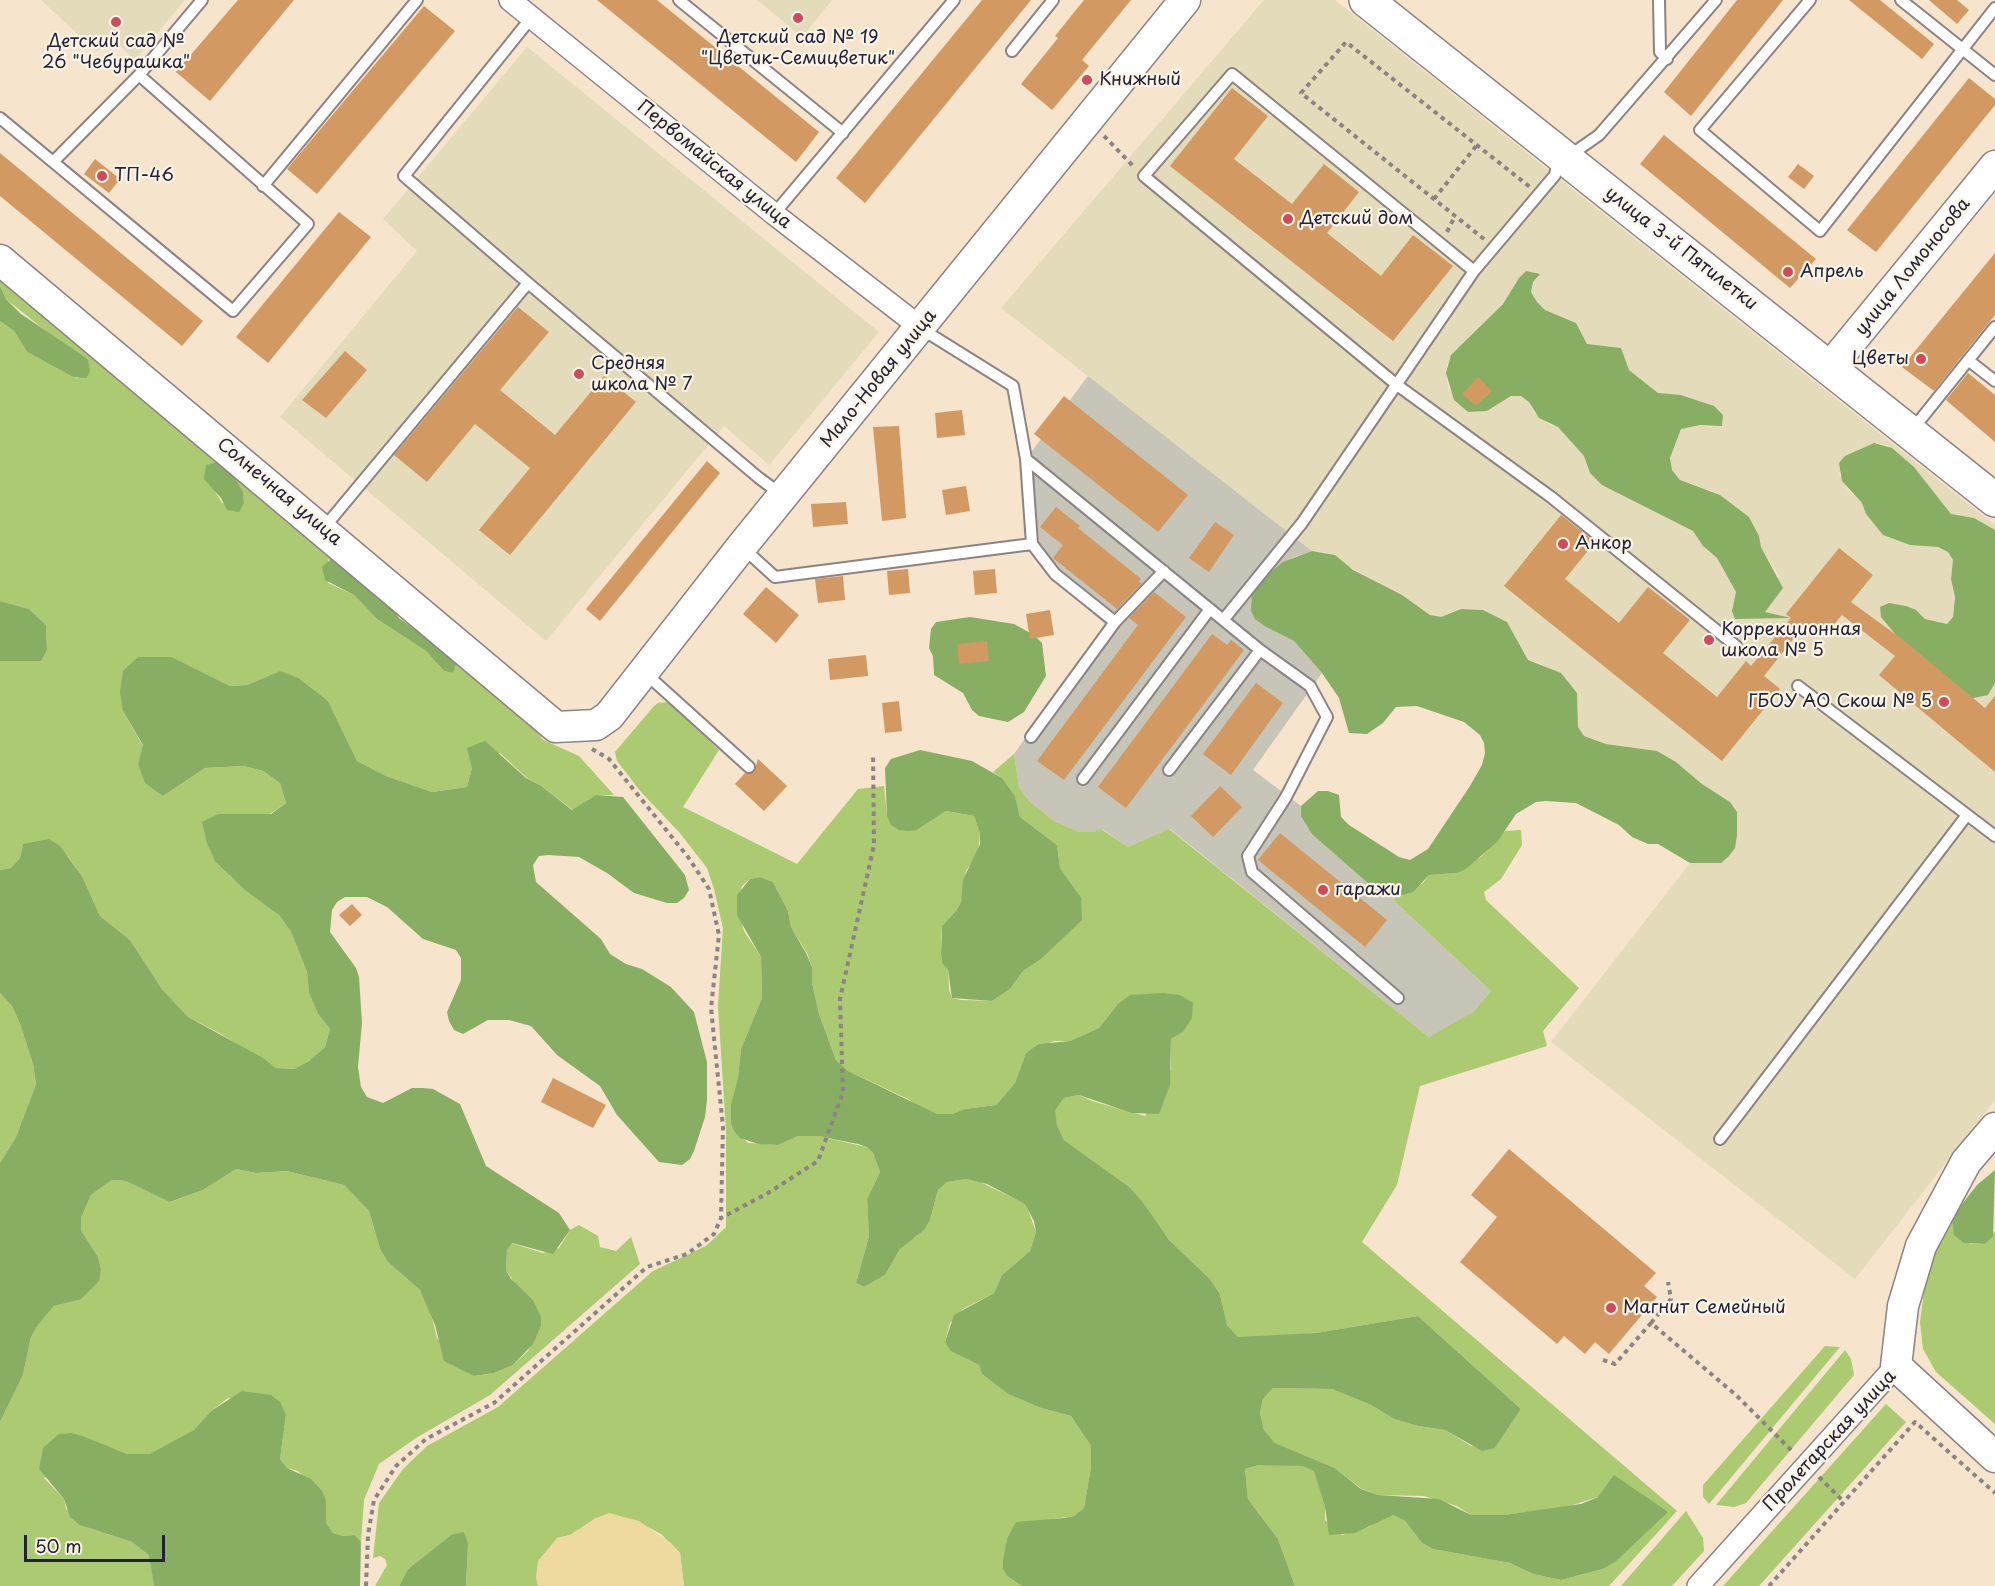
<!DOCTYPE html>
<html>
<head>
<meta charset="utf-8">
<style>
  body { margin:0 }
  #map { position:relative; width:1995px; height:1586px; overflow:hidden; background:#f7e4cc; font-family:"Playpen Sans",sans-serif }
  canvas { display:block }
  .scale { position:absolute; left:24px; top:1535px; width:141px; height:27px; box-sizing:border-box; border:3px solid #22223b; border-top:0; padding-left:8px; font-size:18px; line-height:21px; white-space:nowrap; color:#22223b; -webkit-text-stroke:4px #fcf5e5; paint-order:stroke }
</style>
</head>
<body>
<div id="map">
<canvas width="1995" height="1586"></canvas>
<div class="scale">50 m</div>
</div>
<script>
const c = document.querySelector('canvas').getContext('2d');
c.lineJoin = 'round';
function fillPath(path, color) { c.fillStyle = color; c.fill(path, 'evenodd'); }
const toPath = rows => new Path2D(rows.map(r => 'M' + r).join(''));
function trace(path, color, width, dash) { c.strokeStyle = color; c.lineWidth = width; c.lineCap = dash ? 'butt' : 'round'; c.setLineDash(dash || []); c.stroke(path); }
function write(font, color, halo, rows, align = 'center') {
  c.font = font + ' "Playpen Sans",sans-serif'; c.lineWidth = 4.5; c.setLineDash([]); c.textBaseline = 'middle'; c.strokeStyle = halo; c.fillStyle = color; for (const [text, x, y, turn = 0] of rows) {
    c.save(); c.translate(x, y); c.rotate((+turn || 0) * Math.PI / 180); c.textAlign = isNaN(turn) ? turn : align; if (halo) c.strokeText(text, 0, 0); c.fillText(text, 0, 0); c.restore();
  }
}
fillPath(toPath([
  [41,0,185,0,135,60,118,44,96,51],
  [757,0,832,0,802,37],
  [1264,0,1335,0,1995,525,1995,530,1973,518,1952,515,1914,467,1887,445,1874,443,1865,447,1839,473,1848,490,1862,503,1866,514,1883,535,1910,545,1938,547,1948,552,1953,560,1951,579,1955,607,1953,617,1947,624,1925,619,1916,610,1880,607,1881,617,1899,639,1988,695,1995,683,1995,1100,1855,1279,1551,1042,1690,863,1721,863,1737,835,1730,802,1702,784,1676,762,1657,751,1606,744,1584,736,1578,727,1578,704,1540,663,1528,660,1507,622,1483,610,1472,609,1440,617,1430,615,1325,552,1312,551,1001,308],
  [1533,282,1531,292,1537,302,1545,310,1576,323,1587,345,1620,348,1629,370,1658,393,1681,395,1702,402,1712,427,1700,425,1681,429,1670,458,1672,470,1680,480,1699,489,1710,490,1749,517,1759,536,1761,547,1779,576,1764,613,1786,618,1745,619,1733,611,1736,592,1717,558,1709,552,1693,531,1621,493,1590,473,1584,456,1558,427,1549,424,1533,412,1529,402,1521,396,1512,396,1487,411,1479,410,1450,391,1447,382,1447,364,1509,296],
  [527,47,879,332,769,465,724,426,546,641,280,417,417,251,383,219]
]), '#e4dbba');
fillPath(toPath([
  [1088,376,1312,551,1292,558,1251,601,1266,627,1294,641,1322,673,1253,770,1301,806,1389,888,1395,902,1491,991,1473,1012,1459,1021,1429,1037,1170,829,1128,847,1102,829,1094,832,1079,832,1054,821,1029,801,1019,787,1014,754,1106,625,1051,577,1035,558,1032,451]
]), '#c6c5b8');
fillPath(toPath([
  [0,274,523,708,543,740,579,756,614,795,596,795,573,810,540,785,527,778,500,753,472,768,467,787,432,792,386,776,357,761,328,701,280,671,247,685,230,686,172,657,123,711,143,746,138,764,163,796,205,768,244,766,263,771,280,783,286,803,270,814,218,814,230,876,279,915,291,932,307,972,309,993,318,1014,330,1029,325,1047,309,1061,294,1069,276,1068,219,1033,188,1017,162,989,130,940,100,916,82,876,68,856,23,844,20,858,11,868,0,870,0,661,40,661,47,650,46,625,29,609,0,601,0,321,14,331,27,352,73,377,79,378,88,359,57,340,6,299,0,286],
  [233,474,243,492,244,503,222,503,215,491],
  [328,559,421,633,453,673,444,671,426,651,377,619,354,595,328,583],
  [669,702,719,750,683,807,797,864,858,789,884,786,887,816,917,830,946,811,974,816,980,833,978,853,966,871,961,902,956,911,942,926,941,935,941,954,942,963,948,970,949,989,952,998,961,1000,992,1001,1010,989,1023,971,1040,960,1073,927,1081,897,1060,868,1057,845,1020,817,1015,796,1002,778,993,772,1014,754,1019,787,1029,801,1054,821,1079,832,1094,832,1101,829,1128,847,1169,829,1429,1037,1473,1012,1491,991,1395,902,1393,894,1403,895,1423,883,1429,875,1457,873,1482,856,1505,831,1521,830,1522,845,1501,879,1484,892,1486,900,1579,988,1543,1031,1547,1046,1420,1086,1397,1185,1362,1242,1677,1511,1609,1586,1295,1586,1278,1539,1248,1499,1245,1469,1259,1465,1288,1465,1302,1466,1315,1471,1325,1507,1325,1520,1342,1535,1369,1527,1380,1519,1393,1515,1405,1521,1422,1543,1433,1549,1510,1563,1533,1574,1561,1580,1603,1569,1615,1562,1597,1497,1567,1507,1504,1515,1471,1515,1457,1506,1424,1496,1378,1495,1362,1489,1335,1468,1275,1443,1264,1430,1260,1413,1263,1399,1273,1388,1332,1389,1371,1405,1394,1419,1418,1426,1445,1430,1471,1446,1495,1448,1521,1409,1418,1316,1316,1333,1269,1337,1238,1337,1227,1325,1220,1294,1210,1279,1169,1240,1128,1186,1064,1140,1057,1125,1054,1110,1064,1098,1079,1095,1092,1101,1145,1116,1171,1069,1171,1039,1183,1032,1117,1005,1099,1028,1070,1041,1054,1041,1026,1053,1015,1083,996,1105,965,1109,952,1114,937,1114,921,1109,908,1099,848,1071,836,1060,819,1014,812,982,812,967,807,953,791,927,788,911,773,882,760,877,750,879,742,886,737,905,744,931,761,957,762,998,741,1049,738,1077,731,1104,734,1131,748,1143,778,1145,798,1136,818,1136,867,1147,873,1153,880,1172,867,1199,869,1236,856,1283,864,1287,885,1275,900,1249,907,1241,916,1237,930,1220,938,1190,947,1182,967,1179,978,1181,1026,1204,1036,1232,1030,1251,1002,1275,994,1293,963,1309,950,1323,945,1342,961,1356,979,1365,982,1374,1008,1394,1041,1408,1071,1416,1091,1446,1091,1467,1084,1508,1074,1516,1053,1519,1007,1539,1003,1569,1007,1576,1022,1586,684,1586,680,1553,661,1534,650,1528,596,1518,570,1535,557,1538,536,1577,538,1586,466,1586,468,1544,451,1535,408,1569,399,1586,375,1586,387,1565,385,1559,380,1556,373,1558,379,1503,403,1469,427,1446,498,1407,653,1271,706,1246,726,1227,726,1130,718,1006,723,928,714,889,707,868,679,832,641,792,617,761,615,752,654,706,658,703],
  [0,993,12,1006,20,1024,33,1064,36,1084,16,1137,0,1163],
  [236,1169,256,1173,287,1171,344,1185,369,1211,380,1249,388,1262,420,1290,429,1306,437,1338,474,1376,494,1373,513,1365,528,1351,541,1326,533,1300,517,1287,506,1270,507,1250,511,1243,543,1253,559,1248,570,1230,579,1225,598,1236,600,1247,616,1251,631,1237,640,1264,490,1395,416,1438,379,1464,364,1500,361,1542,355,1535,343,1536,333,1533,326,1524,326,1501,298,1471,287,1468,280,1459,286,1415,228,1398,211,1411,194,1430,160,1451,150,1454,127,1454,95,1442,44,1478,64,1499,66,1509,89,1528,132,1542,150,1555,154,1586,0,1586,0,1422,23,1375,31,1337,38,1325,54,1306,67,1302,101,1269,98,1257,81,1230,81,1218,91,1195,112,1180,126,1181,171,1202,203,1190],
  [1952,1217,1970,1244,1985,1244,1995,1231,1995,1424,1936,1372,1923,1349,1920,1322,1926,1276,1938,1234],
  [1825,1346,1840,1347,1709,1504,1703,1497,1703,1485],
  [1845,1350,1851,1359,1854,1375,1746,1503,1734,1507,1716,1505],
  [1886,1404,1906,1422,1759,1586,1723,1586],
  [1686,1511,1703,1538,1704,1551,1672,1586,1621,1586]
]), '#abca71');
fillPath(toPath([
  [1526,271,1540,274,1533,282,1531,292,1537,302,1545,310,1576,323,1587,344,1621,348,1629,370,1658,393,1681,395,1714,406,1723,415,1722,426,1700,425,1681,429,1670,458,1672,470,1680,480,1720,495,1749,517,1759,536,1761,547,1783,588,1765,612,1791,618,1735,619,1732,611,1736,592,1717,558,1703,546,1693,531,1602,485,1590,473,1584,456,1558,427,1539,418,1529,402,1521,396,1511,396,1487,411,1468,412,1454,400,1446,373,1451,355,1503,304,1519,278],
  [0,286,6,299,21,314,88,359,90,372,86,378,73,377,27,352,14,331,0,321],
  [1874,443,1892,448,1914,467,1951,514,1974,518,1995,530,1995,683,1988,695,1969,699,1899,639,1881,617,1880,607,1889,603,1906,606,1916,610,1925,619,1947,624,1953,617,1955,598,1951,579,1953,560,1948,552,1938,547,1910,545,1883,535,1866,514,1862,503,1842,481,1839,463,1845,456],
  [219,462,233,474,243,492,244,503,239,512,227,510,221,498,204,479,206,465],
  [1312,551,1335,555,1353,570,1402,595,1430,615,1441,617,1461,609,1483,610,1507,622,1528,660,1561,673,1577,693,1578,727,1584,736,1606,744,1657,751,1676,762,1702,784,1730,802,1737,812,1737,835,1735,848,1729,856,1721,863,1690,863,1658,844,1648,844,1632,837,1619,825,1576,803,1546,801,1536,802,1516,814,1498,841,1466,869,1457,873,1429,875,1413,892,1403,895,1393,894,1369,884,1312,834,1301,816,1301,806,1318,791,1328,791,1339,795,1341,817,1349,825,1399,857,1410,860,1428,849,1470,786,1482,765,1485,753,1484,743,1480,735,1464,722,1417,706,1396,707,1383,723,1367,734,1349,733,1339,698,1322,673,1294,641,1266,627,1255,619,1251,611,1252,592,1266,576,1283,562],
  [332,558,338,560,389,604,399,618,454,658,456,664,453,673,444,671,426,651,377,619,354,595,325,580,322,567],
  [0,601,29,609,46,625,47,650,41,661,0,661],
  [970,617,1014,624,1034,635,1042,643,1046,676,1024,712,1008,722,979,716,972,710,963,693,934,675,933,656,929,648,931,629,936,622],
  [138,657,172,657,230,686,247,685,280,671,298,678,328,701,357,761,386,776,432,792,467,787,472,768,467,748,485,741,526,778,540,785,572,810,596,795,623,797,685,875,689,890,684,898,677,903,667,903,634,893,607,873,579,857,548,855,539,856,533,865,536,882,601,939,610,954,626,964,642,969,671,987,694,1012,707,1062,707,1100,705,1117,694,1151,690,1159,682,1165,659,1162,617,1115,600,1086,557,1055,531,1026,509,1020,488,1020,463,1034,454,1030,449,1021,447,1012,461,980,461,958,456,950,423,939,387,907,367,897,345,897,337,902,332,910,330,932,356,968,359,977,362,1023,358,1067,361,1087,367,1097,383,1103,412,1088,423,1088,433,1089,460,1104,486,1166,559,1213,570,1230,553,1254,512,1243,507,1250,506,1270,511,1279,533,1300,541,1317,541,1326,533,1344,513,1365,494,1373,474,1376,444,1361,435,1325,420,1290,388,1262,380,1249,369,1211,344,1185,287,1171,256,1173,236,1169,203,1190,170,1202,126,1181,112,1180,91,1195,81,1218,81,1230,98,1257,101,1269,99,1281,81,1299,54,1306,38,1325,31,1337,23,1375,0,1422,0,1163,16,1137,36,1084,33,1064,20,1024,12,1006,0,993,0,870,11,868,20,858,23,844,49,839,60,846,82,876,100,916,130,940,162,989,188,1017,263,1058,276,1068,294,1069,309,1061,325,1047,330,1029,318,1014,309,993,307,972,291,932,279,915,245,890,215,861,207,843,202,822,218,814,271,814,286,803,280,783,263,771,244,766,205,768,163,796,145,783,138,764,143,745,123,711,120,692,123,671],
  [920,750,972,761,1002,778,1015,796,1020,817,1057,845,1060,868,1081,897,1082,920,1040,960,1023,971,1010,989,992,1001,952,998,948,970,942,963,941,954,942,926,956,911,961,902,963,880,980,844,980,833,974,816,946,811,917,830,908,831,899,830,891,825,887,816,885,768,891,759],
  [760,877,773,882,788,911,791,927,806,953,812,967,812,982,819,1014,836,1060,848,1071,937,1114,952,1114,965,1109,996,1105,1015,1083,1026,1053,1039,1044,1070,1041,1099,1028,1117,1005,1130,995,1163,993,1180,995,1193,1003,1192,1018,1183,1032,1171,1039,1170,1085,1159,1114,1132,1113,1079,1095,1064,1098,1055,1110,1057,1125,1064,1140,1128,1186,1141,1200,1169,1240,1210,1279,1220,1294,1227,1325,1238,1337,1316,1333,1418,1316,1521,1409,1495,1448,1482,1451,1445,1430,1418,1426,1394,1419,1371,1405,1332,1389,1273,1388,1263,1399,1260,1413,1264,1430,1275,1443,1335,1468,1361,1489,1378,1495,1439,1499,1471,1515,1504,1515,1581,1504,1598,1497,1614,1475,1668,1512,1615,1562,1603,1569,1561,1580,1533,1574,1510,1563,1433,1549,1422,1543,1405,1521,1393,1515,1355,1533,1329,1535,1325,1507,1314,1471,1302,1466,1259,1465,1245,1469,1248,1499,1278,1539,1295,1586,1022,1586,1007,1576,1003,1569,1003,1560,1007,1539,1016,1522,1064,1518,1074,1516,1084,1508,1091,1467,1091,1446,1071,1416,1041,1408,1008,1394,982,1374,979,1365,951,1351,945,1342,954,1315,994,1293,1002,1275,1030,1251,1036,1232,1034,1221,1025,1204,987,1184,967,1179,947,1182,938,1190,930,1220,924,1230,900,1249,885,1275,864,1287,856,1283,869,1236,867,1199,880,1172,873,1153,867,1147,858,1144,818,1136,798,1136,778,1145,758,1144,740,1138,734,1131,731,1123,731,1104,738,1077,741,1049,762,998,761,957,737,915,737,895,750,879],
  [1995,1170,1993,1236,1985,1244,1964,1243,1954,1235,1952,1217,1977,1185],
  [242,1391,271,1395,280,1402,286,1415,280,1459,287,1468,311,1479,322,1491,326,1501,326,1523,333,1533,343,1536,355,1535,361,1542,360,1586,154,1586,149,1555,132,1542,80,1525,70,1517,64,1499,39,1469,43,1448,59,1434,72,1433,85,1437,127,1454,150,1454,194,1430,211,1411],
  [464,1532,468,1544,466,1586,399,1586,408,1569,451,1535]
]), '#88ae63');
fillPath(toPath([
  [609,1513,639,1521,671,1543,680,1553,684,1586,538,1586,536,1577,538,1561,557,1538,570,1535,596,1518]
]), '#eeda9e');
fillPath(toPath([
  [238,0,294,0,210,101,176,72],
  [597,0,657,0,819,132,796,162],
  [982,0,1031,0,865,203,836,178],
  [1084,0,1131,0,1082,60,1089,66,1052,110,1021,84,1058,38,1055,36],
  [1737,0,1783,0,1691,116,1664,92],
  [1849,0,1880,0,1934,44,1922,59],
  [1929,0,1957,0,1969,10,1957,24],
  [424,6,455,31,317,194,287,169],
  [1969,78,1995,99,1995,105,1876,252,1847,230],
  [1232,88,1268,116,1234,159,1292,204,1324,164,1359,192,1327,233,1381,276,1413,235,1453,266,1393,341,1170,166],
  [1664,135,1816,259,1790,288,1640,164],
  [0,153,203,321,182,346,0,196],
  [95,159,120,179,109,193,84,174],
  [1798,164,1814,176,1804,189,1788,177],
  [339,212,371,237,268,363,236,337],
  [1995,253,1995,315,1934,391,1902,367],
  [518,307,549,332,500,390,555,435,604,376,636,402,510,555,479,530,530,468,475,424,427,482,394,455],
  [345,351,367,370,326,418,302,400],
  [1968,373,1995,395,1995,442,1946,400],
  [1478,377,1492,391,1476,406,1462,394],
  [1064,396,1188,495,1158,532,1034,434],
  [962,410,965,435,937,438,935,413],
  [899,426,906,518,882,521,873,427],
  [707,461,720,473,600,621,586,609],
  [966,486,970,511,946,515,942,490],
  [846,502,848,524,813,527,811,504],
  [1056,507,1080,526,1078,528,1141,579,1139,582,1142,583,1117,609,1053,558,1063,545,1040,527],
  [1561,515,1595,542,1565,579,1619,623,1648,587,1690,620,1663,653,1717,697,1746,661,1751,666,1791,618,1786,614,1839,548,1873,575,1851,602,1906,642,1985,708,1995,696,1995,772,1879,675,1895,656,1842,615,1824,636,1806,623,1764,676,1780,689,1722,761,1504,586],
  [1215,522,1234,535,1209,572,1189,558],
  [908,569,910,593,889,595,887,571],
  [995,569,997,593,975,595,973,571],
  [843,576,845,600,818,603,815,579],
  [766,587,799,615,776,643,743,614],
  [1154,592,1186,617,1064,780,1037,761,1138,625,1129,618],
  [1050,610,1054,635,1030,639,1026,614],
  [1212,634,1227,645,1231,640,1244,650,1126,808,1098,787],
  [987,641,989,661,959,664,957,644],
  [866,655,868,676,830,680,828,659],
  [1256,683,1283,703,1231,775,1203,754],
  [899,701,902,731,885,733,882,703],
  [758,759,787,786,764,811,735,784,745,773,754,772],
  [1220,786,1242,807,1213,837,1191,816],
  [1280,833,1387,920,1365,947,1258,860],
  [352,904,362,915,350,926,339,915],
  [553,1078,606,1105,593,1128,541,1102],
  [1509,1149,1656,1273,1644,1286,1657,1297,1609,1354,1595,1342,1585,1354,1564,1336,1557,1344,1460,1262,1497,1217,1471,1195]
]), '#d29962');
const lane = toPath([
  [679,0,843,133],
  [1659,0,1660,52,1667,59],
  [1810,0,1700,130,1820,231,1995,8],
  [1901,0,1995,75],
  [1012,51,1053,0],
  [139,75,202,0],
  [0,118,233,311,308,224,139,75,54,161],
  [1569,156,1599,135,1716,0],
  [263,186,417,0],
  [774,214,954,0],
  [1474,271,1232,74,1144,176,1397,385,1551,497,1736,646],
  [528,283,404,176,531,18],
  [920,328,1013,386,1026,459,1032,544,1055,574,1115,622],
  [1968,360,1995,381],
  [1912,430,1995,327],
  [1026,459,1260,650,1310,686,1327,717,1286,797,1248,856,1252,872,1398,998],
  [323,529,528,283,759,478,782,495],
  [742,547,775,577,1032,544],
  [1224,619,1302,523,1474,271,1555,175,1558,159],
  [645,673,749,767],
  [1798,686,1995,836],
  [1031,737,1115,622,1164,571],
  [1169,770,1260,650],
  [1083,779,1210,609],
  [1720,1139,1967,815]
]);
const street = toPath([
  [510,0,774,214,920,327],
  [1698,1586,1896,1366]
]);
const secondary = toPath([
  [0,260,556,727,596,725,609,716,742,546,1185,0],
  [1830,367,1995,166],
  [1995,1128,1966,1162,1921,1246,1903,1306,1896,1366,1995,1457]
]);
const primary = toPath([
  [1366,0,1995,500]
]);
trace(lane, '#8c8384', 14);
trace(street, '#8c8384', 24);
trace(secondary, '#8c8384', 33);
trace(primary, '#8c8384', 36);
trace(toPath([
  [1104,136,1134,167],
  [1434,199,1477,145],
  [1447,232,1455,216],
  [1484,239,1301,93,1346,42,1530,187],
  [592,749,609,759,688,857,709,889,719,935,711,1008,723,1127,721,1217],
  [1651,1323,1671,1299,1668,1282],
  [1603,1360,1615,1364,1651,1323,1736,1395,1794,1453],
  [1819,1477,1844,1502],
  [366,1586,368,1535,374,1500,396,1466,426,1439,494,1403,647,1267,687,1254,714,1234,721,1218,768,1193,818,1161,843,1092,840,999,874,845,873,753],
  [1769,1586,1915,1422,1995,1493]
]), '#8c8384', 4, [4.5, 4.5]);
trace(lane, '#fff', 10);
trace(street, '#fff', 21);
trace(secondary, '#fff', 30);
trace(primary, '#fff', 33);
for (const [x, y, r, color] of [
  [798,18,6,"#d1495b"],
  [116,22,6,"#d1495b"],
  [1087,80,6,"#d1495b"],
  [102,176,6,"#d1495b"],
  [1288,219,6,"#d1495b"],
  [1788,272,6,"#d1495b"],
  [1921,359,6,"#d1495b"],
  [579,374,6,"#d1495b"],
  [1563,544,6,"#d1495b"],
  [1709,640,6,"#d1495b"],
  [1944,702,6,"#d1495b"],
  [1323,890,6,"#d1495b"],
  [1611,1308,6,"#d1495b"]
]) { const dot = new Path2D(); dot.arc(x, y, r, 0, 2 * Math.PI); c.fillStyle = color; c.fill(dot); trace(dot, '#fcf5e5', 2); }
write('18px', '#22223b', '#fcf5e5', [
  ["Детский сад № 19",798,38,"center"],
  ["\"Цветик-Семицветик\"",798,59,"center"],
  ["Детский сад №",116,42,"center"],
  ["26 \"Чебурашка\"",116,63,"center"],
  ["Книжный",1099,80],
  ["ТП-46",114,176],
  ["Детский дом",1300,219],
  ["Апрель",1800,272],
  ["Цветы",1909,359,"right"],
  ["Средняя",591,364],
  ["школа № 7",591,385],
  ["Анкор",1575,544],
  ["Коррекционная",1721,630],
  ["школа № 5",1721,651],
  ["ГБОУ АО Скош № 5",1932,702,"right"],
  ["гаражи",1335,890],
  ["Магнит Семейный",1623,1308]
], 'left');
write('18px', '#22223b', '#fcf5e5', [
  ["Первомайская улица",714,165,39],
  ["улица 3-й Пятилетки",1681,249,38],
  ["улица Ломоносова",1913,267,-51],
  ["Мало-Новая улица",879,379,-51],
  ["Солнечная улица",279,492,40],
  ["Пролетарская улица",1830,1441,-47]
]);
</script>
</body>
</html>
